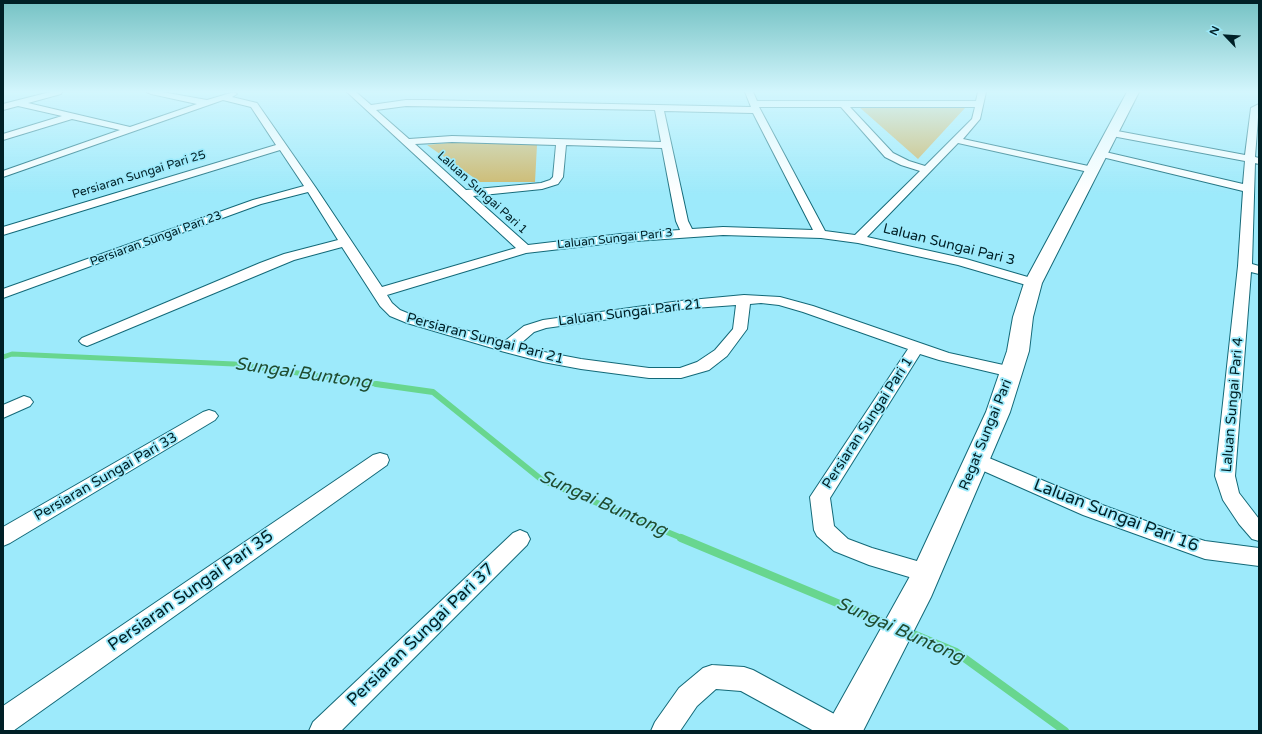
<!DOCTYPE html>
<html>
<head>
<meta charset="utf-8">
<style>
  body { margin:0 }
  #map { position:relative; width:1262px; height:734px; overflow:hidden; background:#9deafb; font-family:"Varela Round",sans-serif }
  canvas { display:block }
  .frame { position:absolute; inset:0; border:4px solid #002026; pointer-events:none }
  .north { position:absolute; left:1206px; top:16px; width:40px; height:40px; -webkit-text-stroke:3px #9deafb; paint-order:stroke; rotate:295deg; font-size:11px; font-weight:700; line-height:16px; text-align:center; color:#002026 }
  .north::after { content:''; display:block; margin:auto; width:14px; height:18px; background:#002026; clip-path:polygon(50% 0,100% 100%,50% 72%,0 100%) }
</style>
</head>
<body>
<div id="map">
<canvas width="1262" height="734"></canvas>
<div class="frame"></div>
<div class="north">N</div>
</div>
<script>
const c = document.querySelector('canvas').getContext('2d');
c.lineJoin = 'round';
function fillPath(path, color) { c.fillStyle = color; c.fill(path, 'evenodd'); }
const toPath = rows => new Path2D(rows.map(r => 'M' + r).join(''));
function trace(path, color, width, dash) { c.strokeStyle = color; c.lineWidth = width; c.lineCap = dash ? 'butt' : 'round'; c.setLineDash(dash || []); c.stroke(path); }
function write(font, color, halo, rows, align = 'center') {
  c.font = font + ' "Varela Round",sans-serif'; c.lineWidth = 3.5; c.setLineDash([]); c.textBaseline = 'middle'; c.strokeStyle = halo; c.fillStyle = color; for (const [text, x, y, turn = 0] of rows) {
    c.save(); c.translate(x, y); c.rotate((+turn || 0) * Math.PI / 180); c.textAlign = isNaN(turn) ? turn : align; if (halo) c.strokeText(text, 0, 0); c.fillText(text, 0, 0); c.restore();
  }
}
fillPath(toPath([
  [858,106,965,108,918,159],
  [457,142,537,145,535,182,480,182,427,145]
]), '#cdb667');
trace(toPath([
  [3,357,12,354,234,364,383,385]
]), '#68d68f', 5);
trace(toPath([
  [376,384,433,392,542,480,684,539]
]), '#68d68f', 6);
trace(toPath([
  [681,538,890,625],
  [906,631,956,652,1065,731]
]), '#68d68f', 8);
const minor = toPath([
  [50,92,62,92,61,94,28,103,130,127,197,104,151,94,147,92,162,92,207,100,234,92,237,94,232,97,257,103,316,188,382,287,516,248,347,92,356,92,371,105,406,100,425,100,751,107,745,92,753,92,757,101,976,101,978,92,986,92,980,119,963,139,1093,167,1098,170,1093,173,958,143,867,237,966,259,1038,280,1040,283,1038,286,1033,287,958,265,858,243,821,238,723,235,621,242,526,253,387,295,392,303,400,310,417,317,505,341,524,326,543,320,680,301,744,295,780,297,813,306,949,353,1017,368,1019,372,1017,376,1011,377,939,360,920,354,830,498,834,526,848,539,872,548,934,566,937,573,934,580,926,582,869,565,834,551,817,536,814,530,810,497,908,349,803,312,779,305,761,303,750,304,747,329,727,356,709,370,681,378,649,378,581,369,543,362,501,351,499,350,407,323,390,316,380,306,342,247,294,260,92,344,87,346,82,344,79,341,82,338,260,263,284,254,338,240,308,192,261,204,3,298,3,289,253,200,304,186,280,150,3,235,3,227,276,145,251,107,223,100,3,177,3,171,120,130,72,119,3,140,3,134,62,116,18,106,3,110,3,104,50,92],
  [406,106,655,110,661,142,452,136,409,139,376,110,406,106],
  [759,107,841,107,885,157,901,165,920,171,855,235,825,231,759,107],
  [850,107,975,107,972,119,925,166,909,161,893,153,850,107],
  [664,111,753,113,813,230,723,227,692,229,688,221,664,111],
  [452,142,556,145,553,177,550,180,541,183,466,190,415,144,452,142],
  [566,145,662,148,676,221,680,230,621,234,528,245,473,196,542,189,558,184,563,177,566,145],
  [736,305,733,329,715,350,697,362,680,368,649,368,581,359,544,352,519,345,534,332,546,328,680,309,736,305],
  [1259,104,1255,157,1259,158,1259,164,1255,163,1252,264,1259,266,1259,274,1251,272,1235,476,1239,493,1259,519,1259,541,1252,539,1239,524,1223,500,1215,476,1238,266,1243,191,1098,156,1096,154,1101,151,1243,184,1245,161,1112,136,1107,133,1112,130,1245,155,1251,108,1259,104],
  [24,396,30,398,33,402,30,406,3,418,3,405,24,396],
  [209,410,215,412,218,416,215,420,10,543,3,546,3,527,203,412,209,410],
  [380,453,387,455,389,460,387,465,13,731,3,731,3,706,373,455,380,453],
  [977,453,1097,503,1173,531,1205,541,1259,548,1259,566,1205,559,1083,515,970,465,968,460,970,455,977,453],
  [520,530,527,533,530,539,527,545,341,731,309,731,313,722,513,533,520,530],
  [712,665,744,667,753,670,849,722,853,731,814,731,741,691,716,689,697,706,680,731,651,731,655,722,679,688,703,668,712,665]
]);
const secondary = toPath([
  [1127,92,1139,92,1042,283,1033,317,1029,351,1010,412,931,597,863,731,826,731,831,718,909,578,986,412,1007,351,1013,317,1024,283,1127,92]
]);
trace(minor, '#136978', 2);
trace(secondary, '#136978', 2);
fillPath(minor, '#fff');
fillPath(secondary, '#fff');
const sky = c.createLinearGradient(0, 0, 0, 195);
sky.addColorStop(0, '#75c2c4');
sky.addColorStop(0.47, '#d3f6fd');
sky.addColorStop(1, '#d3f6fd00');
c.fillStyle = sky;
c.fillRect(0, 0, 1262, 195);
write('12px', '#002026', '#9deafb', [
  ["Persiaran Sungai Pari 25",139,175,-17],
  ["Laluan Sungai Pari 1",482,193,42],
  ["Persiaran Sungai Pari 23",156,239,-20],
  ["Laluan Sungai Pari 3",615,239,-6]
]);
write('14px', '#002026', '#9deafb', [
  ["Laluan Sungai Pari 3",949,245,14],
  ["Laluan Sungai Pari 21",630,313,-7],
  ["Persiaran Sungai Pari 21",485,339,15],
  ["Laluan Sungai Pari 4",1233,405,-85],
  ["Persiaran Sungai Pari 1",868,423,-57],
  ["Regat Sungai Pari",986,435,-68],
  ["Persiaran Sungai Pari 33",106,477,-30]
]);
write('17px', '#002026', '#9deafb', [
  ["Laluan Sungai Pari 16",1116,516,21],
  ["Persiaran Sungai Pari 35",191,591,-35],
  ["Persiaran Sungai Pari 37",421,635,-44]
]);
write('italic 18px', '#204c30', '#9deafb', [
  ["Sungai Buntong",303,374,8],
  ["Sungai Buntong",603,504,24],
  ["Sungai Buntong",900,631,24]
]);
</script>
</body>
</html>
